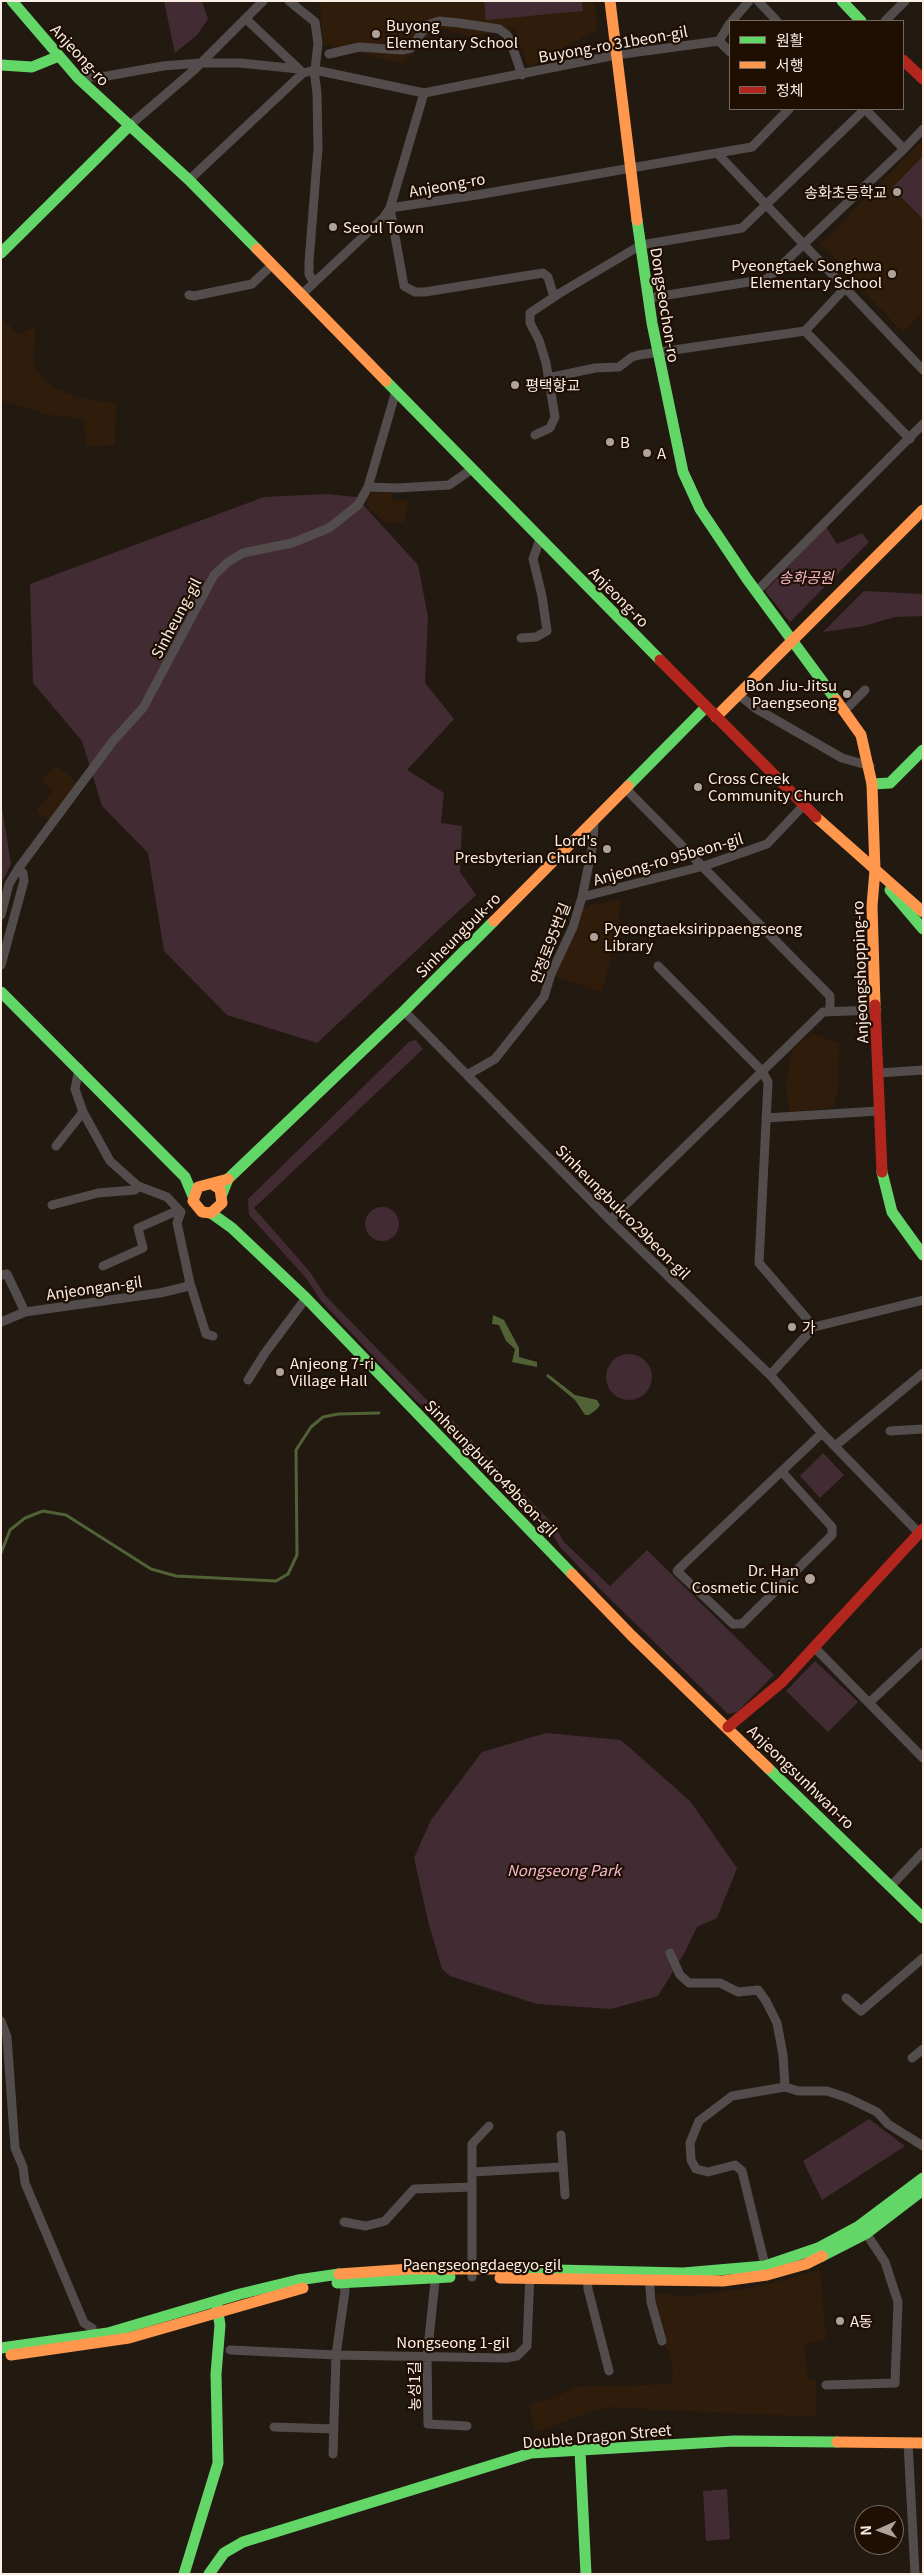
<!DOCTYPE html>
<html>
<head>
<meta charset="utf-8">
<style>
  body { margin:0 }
  #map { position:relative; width:924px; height:2575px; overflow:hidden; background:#221911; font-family:Georgia,"Noto Sans KR",serif }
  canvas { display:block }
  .frame { position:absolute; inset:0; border:2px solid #f9ede4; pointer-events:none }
  .legend { position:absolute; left:729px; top:20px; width:175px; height:90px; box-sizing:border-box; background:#1f0f03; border:1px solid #76685d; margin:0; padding:6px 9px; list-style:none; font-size:15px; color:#f9ede4 }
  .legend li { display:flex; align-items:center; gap:10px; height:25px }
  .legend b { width:25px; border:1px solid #76685d }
  .north { position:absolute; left:854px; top:2505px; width:50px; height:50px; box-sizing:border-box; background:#1f0f03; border:1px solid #76685d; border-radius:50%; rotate:268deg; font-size:14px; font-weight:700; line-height:20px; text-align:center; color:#f9ede4 }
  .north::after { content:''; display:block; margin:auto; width:18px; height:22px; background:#aea39a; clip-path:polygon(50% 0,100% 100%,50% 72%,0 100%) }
</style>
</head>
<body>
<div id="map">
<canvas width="924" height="2575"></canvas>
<div class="frame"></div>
<ul class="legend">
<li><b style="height:6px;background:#63d668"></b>원활</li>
<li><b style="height:6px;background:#ff974d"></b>서행</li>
<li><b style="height:6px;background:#b3261e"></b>정체</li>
</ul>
<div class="north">N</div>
</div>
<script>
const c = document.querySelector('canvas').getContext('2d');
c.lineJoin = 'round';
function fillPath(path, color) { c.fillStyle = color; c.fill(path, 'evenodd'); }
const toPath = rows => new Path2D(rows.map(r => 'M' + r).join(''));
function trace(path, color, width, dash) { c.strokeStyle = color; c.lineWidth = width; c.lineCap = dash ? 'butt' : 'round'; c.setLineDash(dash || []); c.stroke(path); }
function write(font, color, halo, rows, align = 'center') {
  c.font = font + ' Georgia,"Noto Sans KR",serif'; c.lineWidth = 4.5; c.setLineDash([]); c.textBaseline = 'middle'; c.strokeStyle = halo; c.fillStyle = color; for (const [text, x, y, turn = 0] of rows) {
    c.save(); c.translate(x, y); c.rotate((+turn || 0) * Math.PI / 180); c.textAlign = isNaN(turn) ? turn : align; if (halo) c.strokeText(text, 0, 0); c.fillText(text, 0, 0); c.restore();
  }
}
fillPath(toPath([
  [320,1,595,1,597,30,528,67,515,28,472,37,436,27,404,64,323,44],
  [923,139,923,312,903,333,821,244],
  [1,318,19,334,36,326,33,359,37,372,52,387,80,398,116,403,115,445,87,446,83,418,48,415,1,400],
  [371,492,392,493,393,501,409,500,404,522,385,523,366,504],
  [55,765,79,784,49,821,36,811,53,791,41,781],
  [620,899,619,926,602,992,553,976,583,907],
  [811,1033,839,1043,838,1090,833,1108,789,1112,786,1082,790,1060,793,1049],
  [820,2270,826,2340,804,2344,808,2379,816,2380,816,2417,605,2407,535,2432,529,2404,552,2398,577,2387,671,2384,673,2368,653,2304,658,2294,690,2296,752,2288]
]), '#301c0a');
fillPath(toPath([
  [164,1,202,1,208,19,197,35,175,53],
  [484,1,582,1,583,11,486,20],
  [923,156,923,219,892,188],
  [327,494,356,497,418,565,428,617,425,683,454,719,407,770,444,793,441,823,462,826,460,872,476,895,317,1043,227,1015,164,951,148,853,102,806,82,741,33,683,30,584,264,497],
  [826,527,837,544,862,533,869,542,790,622,765,591],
  [864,591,923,594,923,616,895,617,864,626,823,632],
  [1,801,11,864,1,884],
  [416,1040,423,1049,254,1208,310,1272,325,1295,427,1400,445,1413,499,1468,496,1472,441,1418,416,1401,321,1301,306,1278,249,1215,248,1199,409,1042],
  '365 1224a17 17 0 1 1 34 0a17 17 0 1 1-34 0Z',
  '606 1377a23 23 0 1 1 46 0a23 23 0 1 1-46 0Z',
  [823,1453,844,1475,820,1498,800,1476],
  [516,1486,554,1525,564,1542,610,1586,647,1550,774,1675,737,1712,728,1714,603,1592,560,1547,548,1526,512,1489],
  [815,1661,858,1702,828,1732,786,1691],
  [546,1733,621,1740,690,1801,737,1868,717,1918,697,1927,686,1950,658,1996,611,2009,537,2004,450,1976,442,1969,428,1921,414,1858,431,1820,482,1752],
  [869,2119,905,2146,822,2200,803,2161],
  [727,2489,730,2539,706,2541,703,2491]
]), '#432b34');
fillPath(toPath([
  [493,1315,504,1320,519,1348,519,1357,537,1362,537,1367,512,1362,515,1349,506,1341,499,1325,492,1324],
  [548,1374,575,1395,597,1400,600,1405,597,1409,589,1415,585,1415,575,1400,546,1376]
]), '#526237');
trace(toPath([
  [1,1553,10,1530,25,1518,43,1511,66,1515,151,1569,176,1576,276,1581,288,1574,297,1555,296,1450,311,1427,323,1417,338,1414,379,1413]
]), '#526237', 3);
trace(toPath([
  [289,1,315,22,318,43,315,70],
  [758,1,777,21],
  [246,19,300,70],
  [732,21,749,1],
  [885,21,905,1],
  [719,41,730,52],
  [329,54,359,47,402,50,411,48,427,25,439,21,459,23,499,29,507,35,510,40,522,75],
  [314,70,317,93,318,148,309,262,309,274,314,283],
  [78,78,107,76,163,66,201,63,240,63,299,69],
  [424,93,390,208,404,286,415,292,425,292,543,273,548,277,554,297],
  [789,109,752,147,717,153,923,370],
  [130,125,194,70,263,1],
  [189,180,303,73,315,70,424,93,616,55,719,41,730,23],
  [189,295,194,296,252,284,272,265],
  [301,295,383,218,390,208,477,195,717,153],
  [649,298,767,279,904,149],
  [805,331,846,287],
  [548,378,595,368,619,367,632,357,639,355,805,331,910,439],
  [535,435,550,428,555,417,546,363,539,340,530,323,530,313,560,293,641,245,742,228,865,109,904,149,923,129],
  [368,487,396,391],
  [757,591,923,424],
  [521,638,536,637,547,631,542,596,533,559,540,539],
  [739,695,755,708,842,758,870,766],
  [844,711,865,690],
  [625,788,830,996,830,1011],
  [582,897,704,866,767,844,803,806],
  [1,915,9,884,18,869,113,741,143,708,214,575,228,562,243,553,292,543,329,528,358,505,368,487,397,488,449,485,472,469],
  [1,965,24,881,23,873,18,869],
  [658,966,762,1071,768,1082,759,1263,814,1327],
  [404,1011,610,1220,770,1375,822,1433,919,1533],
  [79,1068,75,1089,83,1112,110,1161,138,1186,167,1197,181,1212,177,1223,190,1283,206,1334,213,1336],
  [878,1073,923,1070],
  [467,1075,495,1059,544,997,551,974,573,927,582,897,593,844,594,820],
  [766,1118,878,1111],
  [56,1146,83,1112],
  [52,1205,98,1193,135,1190,138,1186],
  [610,1220,823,1012,877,1010],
  [103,1266,143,1248,138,1228,172,1213,181,1212],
  [1,1275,7,1274,25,1312],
  [1,1322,25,1312,160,1293,185,1287,190,1283],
  [814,1327,923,1300],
  [770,1375,814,1327],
  [248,1380,265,1353,306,1298],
  [890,1431,923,1429],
  [835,1446,923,1373],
  [782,1472,832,1527,832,1535,742,1624,733,1624,677,1571,687,1561,822,1433],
  [815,1648,923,1758],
  [869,1703,923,1652],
  [891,1886,923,1852],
  [670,1953,680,1975,689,1983,720,1983,738,1992,758,1990,766,2001,777,2023,783,2055,785,2087,732,2096,699,2121,690,2143,691,2160,696,2169,708,2172,735,2165,742,2171,766,2269],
  [846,1998,861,2011,923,1958],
  [1,2021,7,2037,15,2148,23,2167,25,2183,84,2323,92,2328,95,2339],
  [912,2058,923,2049],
  [785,2087,798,2091,827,2091,848,2098,877,2112,888,2124,923,2146],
  [561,2135,565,2195],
  [472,2172,562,2167],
  [344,2222,366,2226,385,2221,414,2189,472,2187],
  [436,2272,427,2357,428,2424,467,2426],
  [587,2274,588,2289,609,2371],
  [649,2275,651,2302,662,2341],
  [472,2277,472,2144,489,2126],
  [230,2350,336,2355,506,2358,517,2356,527,2346,530,2273],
  [826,2385,895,2383,898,2302,885,2262,864,2230],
  [274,2427,334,2429],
  [908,2442,915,2574],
  [333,2454,336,2355,345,2291,343,2277]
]), '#524d4c', 9);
trace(toPath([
  [12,1,78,78,189,180,257,249],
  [842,1,861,21],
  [1,65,32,67,59,56],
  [637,220,652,323,683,472,700,509,747,579,836,700],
  [1,253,130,125],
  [386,381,660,660],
  [872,784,890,783,923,750],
  [628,786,706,707],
  [890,890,923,929],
  [1,992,185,1177,193,1196],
  [882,1172,892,1212,923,1255],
  [222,1194,228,1179,404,1011,494,921],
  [211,1213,232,1228,306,1298,572,1574],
  [768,1768,923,1918],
  [822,2256,867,2233,923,2190],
  [514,2269,683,2273,765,2266,818,2248,859,2226,923,2178],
  [337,2283,450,2277],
  [1,2348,108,2333,240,2294,298,2280,339,2274],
  [580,2451,586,2574],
  [184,2574,218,2463,216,2374,220,2325,217,2307],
  [209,2574,224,2553,243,2542,531,2453,734,2441,837,2442]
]), '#63d668', 11);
trace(toPath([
  [610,1,637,220],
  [257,249,386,381],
  [836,700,861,735,872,784,875,870,872,906,875,1005],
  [716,717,923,510],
  [816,817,923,912],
  [494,921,628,786],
  [212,1184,220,1189,222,1203,211,1213,202,1212,193,1201,198,1187,228,1179],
  [572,1574,632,1636,768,1768],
  [339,2274,410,2269,514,2269],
  [500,2278,723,2281,767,2275,806,2264,822,2256],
  [11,2355,129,2338,303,2288],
  [837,2442,923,2443]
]), '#ff974d', 11);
trace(toPath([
  [903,60,923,79],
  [660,660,816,817],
  [875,1005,882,1172],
  [728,1727,782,1682,923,1529]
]), '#b3261e', 11);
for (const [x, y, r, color] of [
  [376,34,5,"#aea39a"],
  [897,192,5,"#aea39a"],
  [333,227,5,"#aea39a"],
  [892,274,5,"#aea39a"],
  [515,385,5,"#aea39a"],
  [610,442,5,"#aea39a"],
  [647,453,5,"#aea39a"],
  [847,694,5,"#aea39a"],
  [698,787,5,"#aea39a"],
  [607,849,5,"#aea39a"],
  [594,937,5,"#aea39a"],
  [792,1327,5,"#aea39a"],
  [280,1372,5,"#aea39a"],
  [810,1579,6,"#aea39a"],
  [840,2321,5,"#aea39a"]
]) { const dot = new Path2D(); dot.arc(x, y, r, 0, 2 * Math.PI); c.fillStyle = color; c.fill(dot); trace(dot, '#1f0f03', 2); }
write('15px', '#f9ede4', '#1f0f03', [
  ["Buyong",386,25],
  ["Elementary School",386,42],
  ["송화초등학교",887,192,"right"],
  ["Seoul Town",343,227],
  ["Pyeongtaek Songhwa",882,265,"right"],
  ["Elementary School",882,282,"right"],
  ["평택향교",525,385],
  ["B",620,442],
  ["A",657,453],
  ["Bon Jiu-Jitsu",837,685,"right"],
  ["Paengseong",837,702,"right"],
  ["Cross Creek",708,778],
  ["Community Church",708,795],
  ["Lord's",597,840,"right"],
  ["Presbyterian Church",597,857,"right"],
  ["Pyeongtaeksirippaengseong",604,928],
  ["Library",604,945],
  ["가",802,1327],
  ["Anjeong 7-ri",290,1363],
  ["Village Hall",290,1380],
  ["Dr. Han",799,1570,"right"],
  ["Cosmetic Clinic",799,1587,"right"],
  ["A동",850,2321]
], 'left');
write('15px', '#f9ede4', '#1f0f03', [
  ["Buyong-ro 31beon-gil",613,44,-10],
  ["Anjeong-ro",80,55,47],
  ["Anjeong-ro",447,185,-10],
  ["Dongseochon-ro",665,305,81],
  ["Anjeong-ro",619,597,45],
  ["Sinheung-gil",176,618,-62],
  ["Anjeong-ro 95beon-gil",668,859,-16],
  ["Sinheungbuk-ro",458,935,-45],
  ["안정로95번길",550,943,-69],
  ["Anjeongshopping-ro",860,972,-92],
  ["Sinheungbukro29beon-gil",623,1212,45],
  ["Anjeongan-gil",94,1288,-8],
  ["Sinheungbukro49beon-gil",491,1468,46],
  ["Anjeongsunhwan-ro",801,1777,44],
  ["Paengseongdaegyo-gil",482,2264],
  ["Nongseong 1-gil",453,2342],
  ["농성1길",414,2386,-90],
  ["Double Dragon Street",597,2436,-5]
]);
write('italic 15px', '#f7b7d1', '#1f0f03', [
  ["송화공원",806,577],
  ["Nongseong Park",564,1870]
]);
</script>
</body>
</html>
